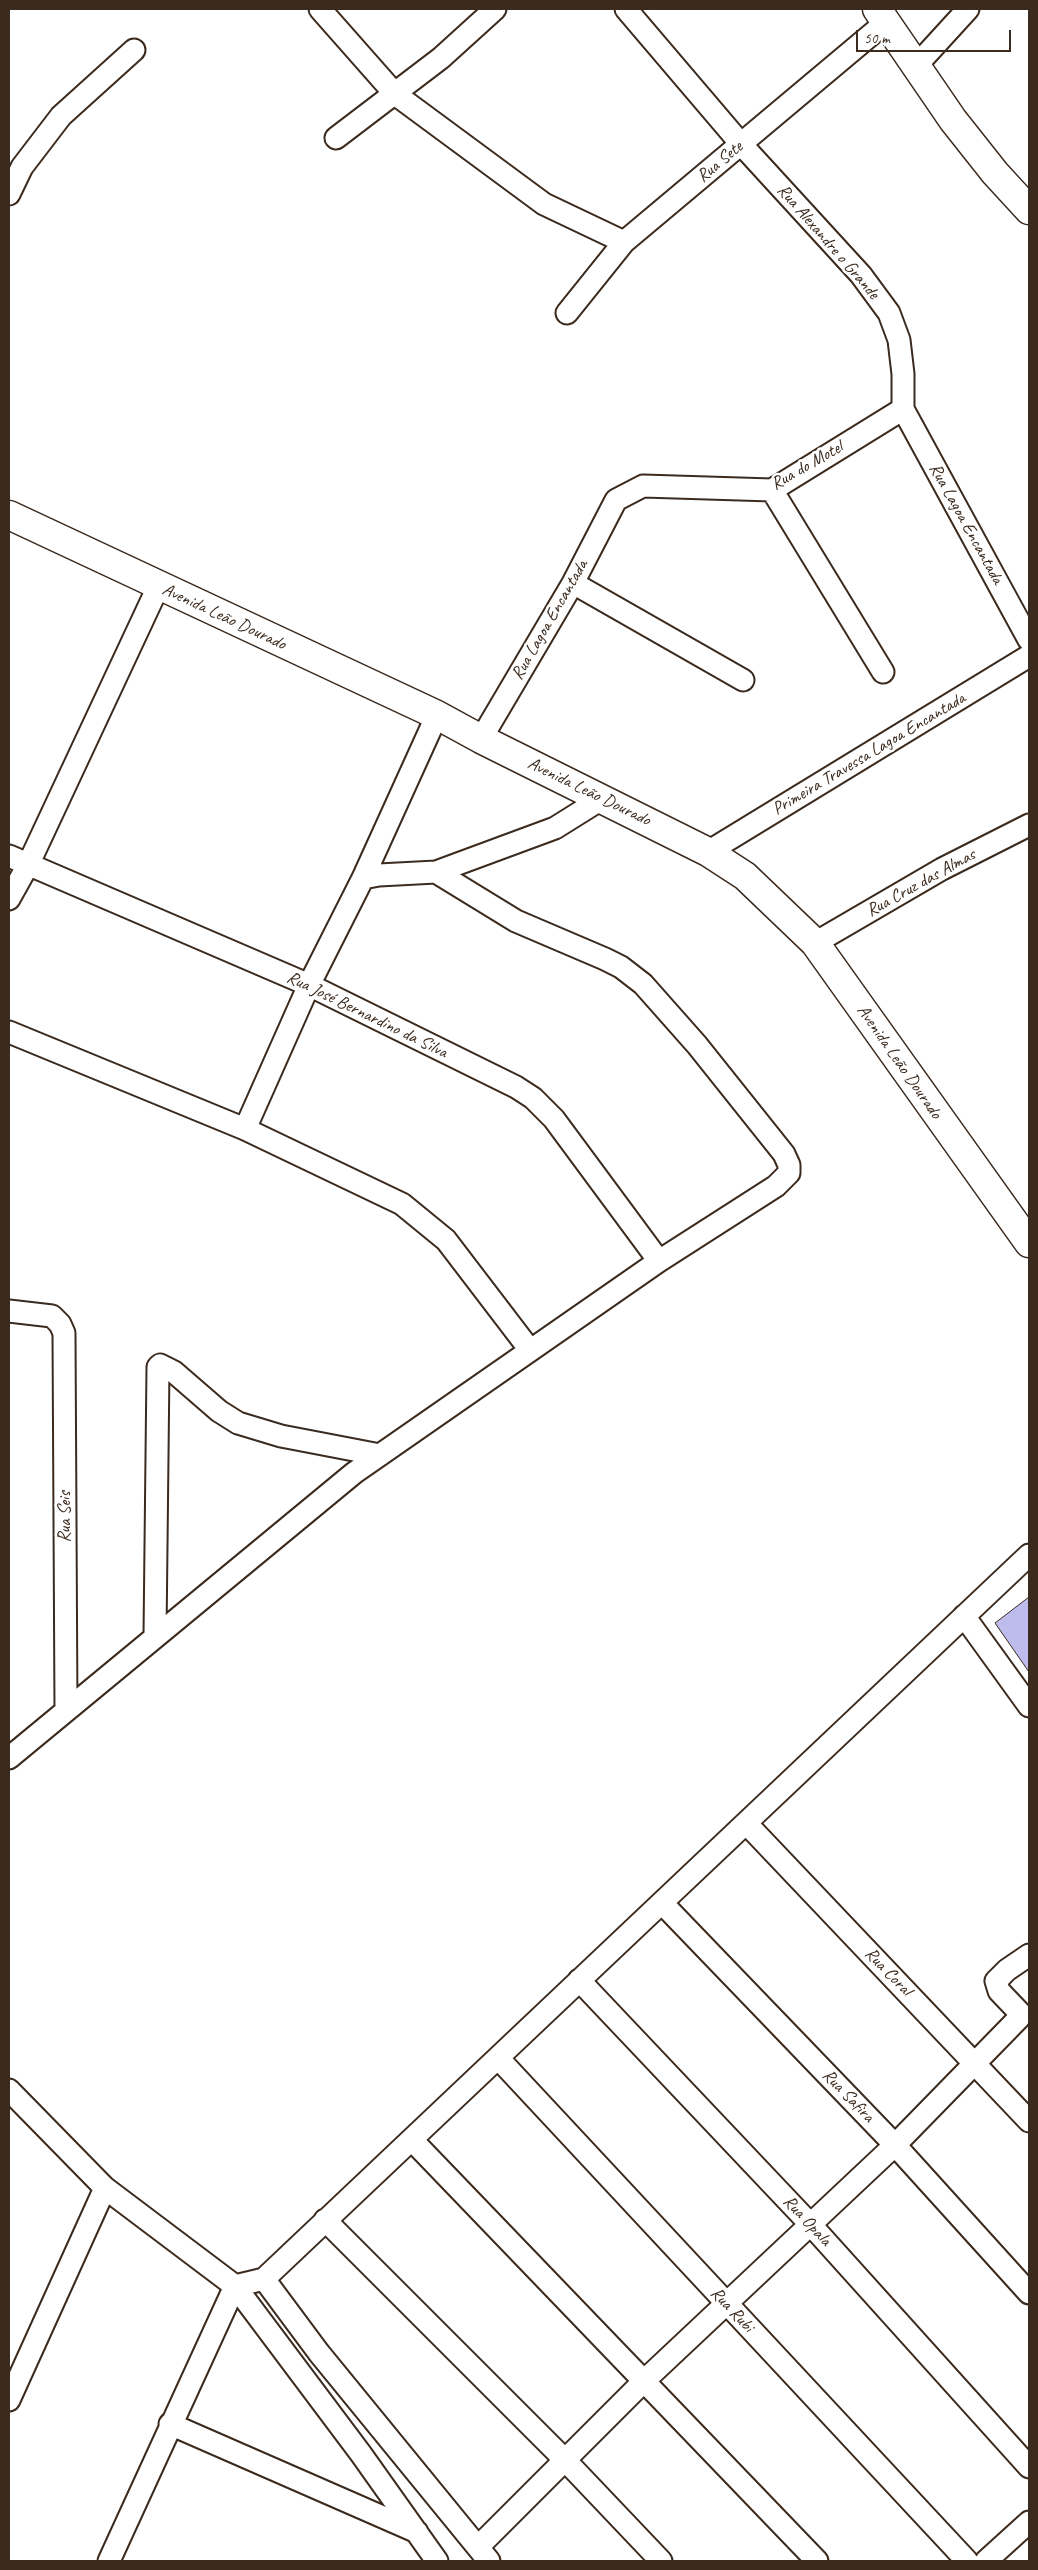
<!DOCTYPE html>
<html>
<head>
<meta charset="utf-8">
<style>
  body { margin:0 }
  #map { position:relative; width:1038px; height:2570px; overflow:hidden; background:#fff; font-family:Caveat,sans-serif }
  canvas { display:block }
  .frame { position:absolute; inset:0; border:10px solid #3b2a1e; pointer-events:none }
  .scale { position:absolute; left:856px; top:30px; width:155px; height:22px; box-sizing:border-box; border:2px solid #3b2a1e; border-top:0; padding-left:6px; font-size:15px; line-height:18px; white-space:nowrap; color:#3b2a1e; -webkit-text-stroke:4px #fff; paint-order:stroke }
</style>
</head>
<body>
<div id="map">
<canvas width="1038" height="2570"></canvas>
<div class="frame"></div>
<div class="scale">50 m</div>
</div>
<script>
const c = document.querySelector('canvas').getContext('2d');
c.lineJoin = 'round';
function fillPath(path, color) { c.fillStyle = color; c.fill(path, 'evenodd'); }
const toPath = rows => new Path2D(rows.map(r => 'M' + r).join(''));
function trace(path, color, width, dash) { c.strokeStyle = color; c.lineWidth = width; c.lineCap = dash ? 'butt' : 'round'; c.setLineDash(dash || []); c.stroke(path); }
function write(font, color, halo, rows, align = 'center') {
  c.font = font + ' Caveat,sans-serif'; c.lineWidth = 5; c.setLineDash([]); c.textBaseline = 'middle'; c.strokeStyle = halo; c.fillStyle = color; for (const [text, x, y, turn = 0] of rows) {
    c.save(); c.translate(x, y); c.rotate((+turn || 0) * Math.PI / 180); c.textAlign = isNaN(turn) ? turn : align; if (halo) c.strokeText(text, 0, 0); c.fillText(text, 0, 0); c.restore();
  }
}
const building = toPath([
  [1029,1597,1029,1672,995,1623,1029,1597]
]);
fillPath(building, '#bebbed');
trace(building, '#3b2a1e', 1);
const minor = toPath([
  [320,9,395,94,544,204,624,242],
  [626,9,741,144,861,275,889,313,899,340,903,374,903,409,1029,640],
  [915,67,968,9],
  [336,138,441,58,495,9],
  [9,194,22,167,61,116,134,50],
  [567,313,624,242,885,23],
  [772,490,883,672],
  [573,583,743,680],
  [481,739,573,583,616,500,643,486,772,490,903,409],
  [708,852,1029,656],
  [9,856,309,985,516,1087,533,1098,554,1119,659,1261],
  [436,872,555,828,603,798],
  [363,878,437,715],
  [9,899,28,865,158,587],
  [815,943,942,869,1029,825],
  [9,1032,245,1129,402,1204,446,1240,530,1350],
  [9,1311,52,1316,60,1324,64,1333,66,1710],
  [964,1616,1029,1706],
  [155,1635,158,1367,160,1365,174,1372,219,1411,238,1423,281,1436,380,1455],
  [9,1758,354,1473,659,1261,776,1186,789,1173,789,1165,784,1154,697,1045,643,984,621,967,605,959,516,921,436,872,379,875,363,878,309,985,245,1129],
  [746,1823,1029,2121],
  [662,1903,895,2145,1029,2293],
  [579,1980,811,2225,1029,2467],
  [498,2058,967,2561],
  [9,2090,105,2188,235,2286,264,2279,1029,1555],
  [412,2140,817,2561],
  [325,2220,565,2460,661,2561],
  [264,2279,319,2353,489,2561],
  [9,2400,105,2188],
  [170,2424,417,2532],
  [478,2547,645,2380,895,2145,1019,2018,1020,2013,999,1991,996,1981,1007,1970,1029,1955],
  [109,2561,235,2286,361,2454,437,2561],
  [986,2561,1029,2522]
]);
const tertiary = toPath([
  [877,9,953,120,995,173,1029,210]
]);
const secondary = toPath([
  [9,515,437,715,481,739,708,852,745,876,815,943,1029,1243]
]);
trace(minor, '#3b2a1e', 25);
trace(tertiary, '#3b2a1e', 31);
trace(secondary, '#3b2a1e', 31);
trace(minor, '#fff', 21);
trace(tertiary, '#fff', 28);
trace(secondary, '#fff', 28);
write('18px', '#3b2a1e', '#fff', [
  ["Rua Sete",720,162,-40],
  ["Rua Alexandre o Grande",828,242,49],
  ["Rua do Motel",807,466,-30],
  ["Rua Lagoa Encantada",966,524,61],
  ["Avenida Leão Dourado",224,617,25],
  ["Rua Lagoa Encantada",550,620,-60],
  ["Primeira Travessa Lagoa Encantada",869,754,-31],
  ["Avenida Leão Dourado",589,792,26],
  ["Rua Cruz das Almas",921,883,-29],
  ["Rua José Bernardino da Silva",367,1015,26],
  ["Avenida Leão Dourado",899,1062,55],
  ["Rua Seis",65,1517,-90],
  ["Rua Coral",888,1972,46],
  ["Rua Safira",848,2096,46],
  ["Rua Opala",807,2221,47],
  ["Rua Rubi",732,2310,47]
]);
</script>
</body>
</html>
